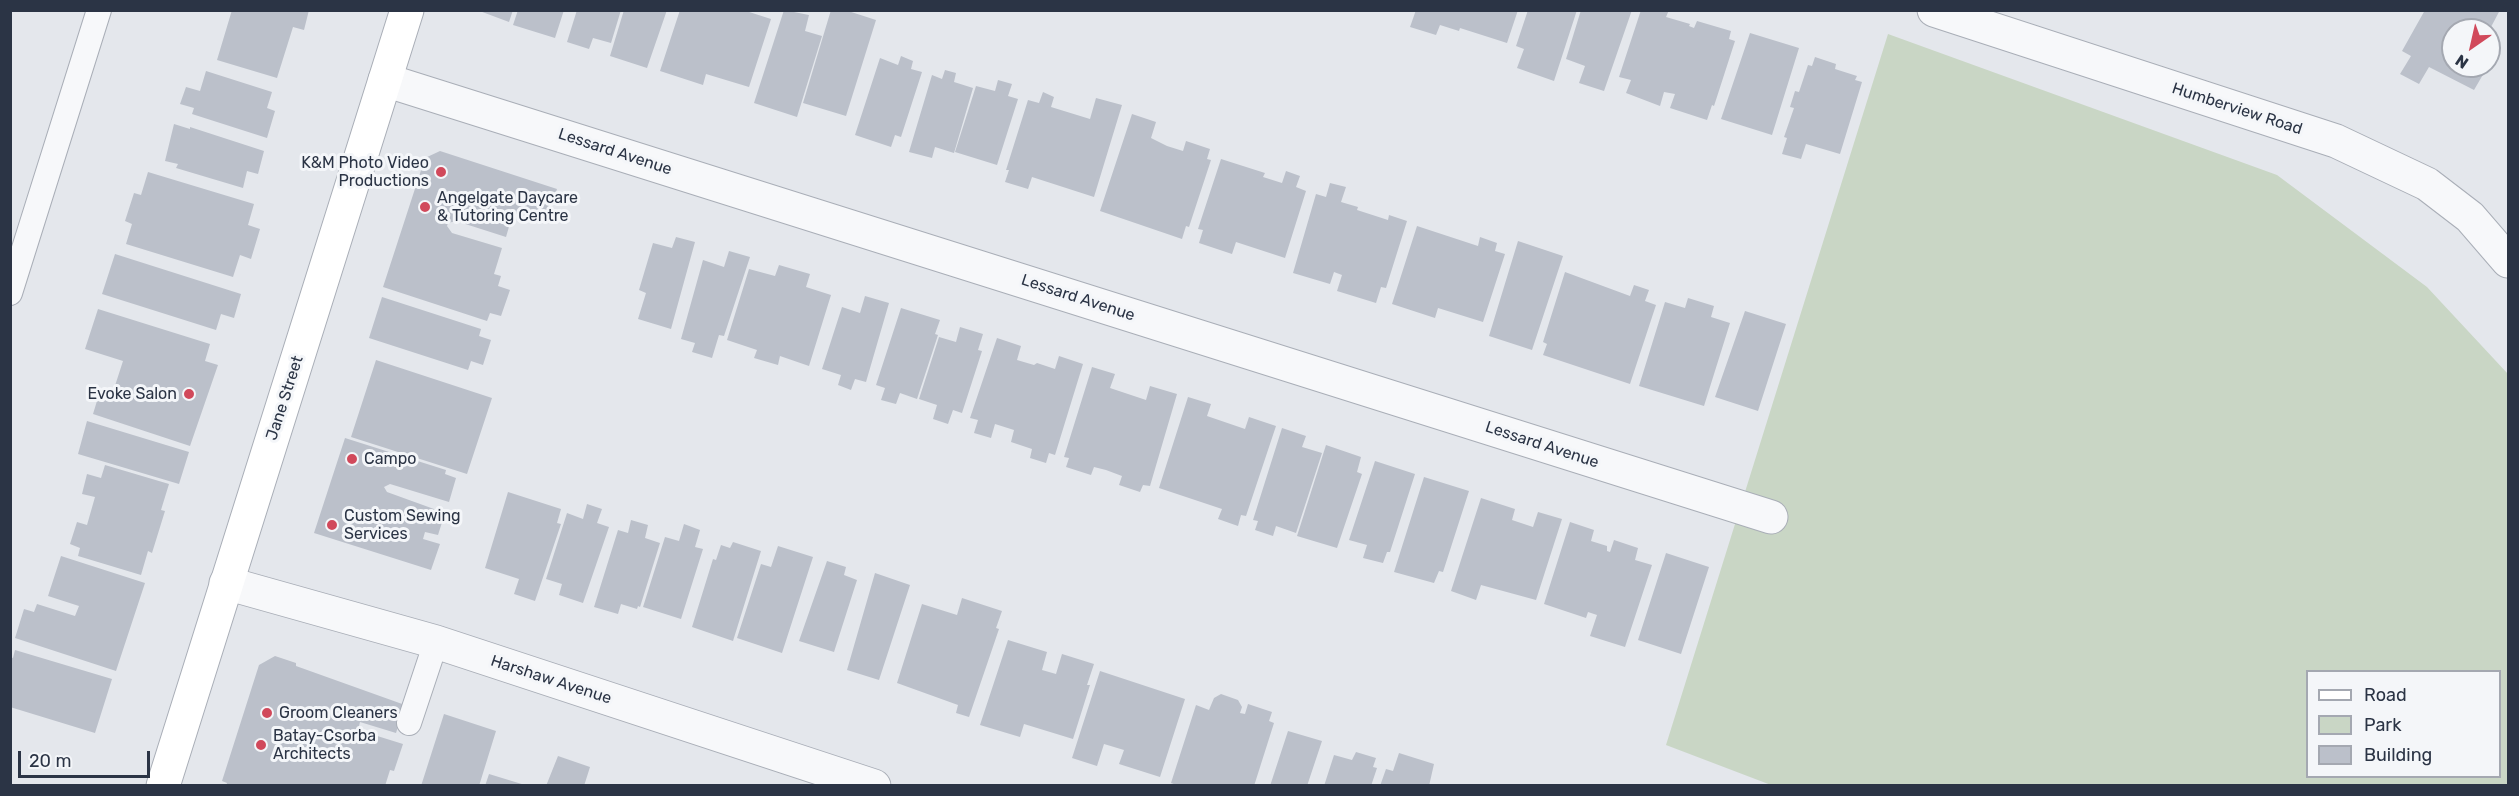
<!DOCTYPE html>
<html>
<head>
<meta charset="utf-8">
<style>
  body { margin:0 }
  #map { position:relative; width:2519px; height:796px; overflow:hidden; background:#e4e7ec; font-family:Rubik,sans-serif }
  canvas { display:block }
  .frame { position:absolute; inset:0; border:12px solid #2b3445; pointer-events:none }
  .legend { position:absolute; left:2306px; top:670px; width:195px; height:108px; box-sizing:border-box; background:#f4f6f9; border:2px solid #a4a8b1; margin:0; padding:8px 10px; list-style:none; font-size:18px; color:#2b3445 }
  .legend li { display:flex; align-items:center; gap:12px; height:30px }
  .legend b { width:30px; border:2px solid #a4a8b1 }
  .north { position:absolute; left:2441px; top:18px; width:60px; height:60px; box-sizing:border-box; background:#f4f6f9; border:2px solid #a4a8b1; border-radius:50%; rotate:214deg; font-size:16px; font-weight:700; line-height:24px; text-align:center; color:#2b3445 }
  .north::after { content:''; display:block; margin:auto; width:21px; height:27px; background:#d1495b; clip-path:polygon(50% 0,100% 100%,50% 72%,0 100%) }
  .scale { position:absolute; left:18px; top:751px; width:132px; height:27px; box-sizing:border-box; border:3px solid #2b3445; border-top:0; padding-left:8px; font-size:18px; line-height:21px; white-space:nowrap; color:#2b3445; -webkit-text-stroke:4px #f4f6f9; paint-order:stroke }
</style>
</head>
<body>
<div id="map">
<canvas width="2519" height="796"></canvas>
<div class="frame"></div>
<ul class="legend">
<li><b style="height:8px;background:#fff"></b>Road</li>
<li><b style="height:16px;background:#c9d6c5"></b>Park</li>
<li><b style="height:16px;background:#bbc0ca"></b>Building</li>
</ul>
<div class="north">N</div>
<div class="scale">20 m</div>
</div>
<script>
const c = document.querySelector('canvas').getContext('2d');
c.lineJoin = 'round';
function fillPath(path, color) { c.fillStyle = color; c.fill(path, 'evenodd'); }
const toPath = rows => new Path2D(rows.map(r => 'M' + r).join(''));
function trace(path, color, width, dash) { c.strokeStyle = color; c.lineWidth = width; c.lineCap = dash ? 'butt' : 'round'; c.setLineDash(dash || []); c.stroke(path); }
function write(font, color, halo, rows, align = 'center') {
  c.font = font + ' Rubik,sans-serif'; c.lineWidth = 6; c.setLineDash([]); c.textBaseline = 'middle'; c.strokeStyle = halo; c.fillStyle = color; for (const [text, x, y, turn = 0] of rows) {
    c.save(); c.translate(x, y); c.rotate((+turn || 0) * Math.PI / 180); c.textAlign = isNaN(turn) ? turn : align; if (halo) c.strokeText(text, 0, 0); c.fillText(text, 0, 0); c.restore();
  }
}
fillPath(toPath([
  [1888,34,2277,175,2427,287,2508,374,2508,785,1771,785,1666,745],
  [2308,672,2500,672,2500,776,2308,776]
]), '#c9d6c5');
fillPath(toPath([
  [232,10,309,10,304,30,293,27,277,78,217,60],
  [477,10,513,10,509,22],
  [518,10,564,10,555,38,513,25],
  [577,10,621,10,611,43,593,38,589,49,567,42],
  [624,10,667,10,647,68,610,56],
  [680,10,743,10,771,19,749,87,706,74,703,85,660,71],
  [784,10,809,15,805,31,822,36,797,117,754,103],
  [831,10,845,10,876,20,846,116,803,103],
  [1416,10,1518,10,1507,43,1460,28,1459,31,1440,25,1436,35,1410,27],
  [1528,10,1577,10,1554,81,1517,68,1524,49,1516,46],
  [1581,10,1632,10,1604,91,1579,83,1585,66,1566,59],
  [1641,10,1669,10,1666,17,1690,24,1689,26,1694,28,1697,21,1731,31,1729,39,1735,41,1714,106,1712,105,1707,120,1670,108,1675,94,1664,92,1660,106,1626,93,1631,80,1619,77],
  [2425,10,2500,10,2491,27,2486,25,2483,30,2453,30,2453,66,2488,66,2474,90,2429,67,2419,84,2400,74,2411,56,2402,51],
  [1750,33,1799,48,1772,135,1721,119],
  [901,56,913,61,911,69,922,72,901,137,895,135,891,147,855,135,880,58,898,65],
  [1815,57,1836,64,1835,69,1857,76,1855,80,1862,82,1840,154,1806,144,1801,159,1782,154,1787,138,1784,137,1794,108,1790,107,1795,91,1799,92,1808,65,1812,66],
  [945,70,956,73,954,82,973,88,954,153,935,147,932,158,909,152,932,75,942,79],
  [206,71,272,92,267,108,275,111,267,138,192,114,194,108,180,104,186,87,200,91],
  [998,80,1012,84,1008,96,1018,99,997,165,955,152,976,86,995,91],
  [1043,92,1054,97,1051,107,1090,119,1096,98,1122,105,1094,197,1032,177,1028,189,1005,182,1009,170,1006,170,1028,100,1039,103],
  [1132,114,1156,122,1151,138,1167,146,1183,151,1186,141,1210,149,1207,159,1211,160,1189,227,1186,226,1182,239,1100,211],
  [174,124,190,129,190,127,264,151,258,174,247,171,243,188,176,168,178,164,165,161],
  [440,151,557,189,546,223,513,213,506,237,456,221,448,223,447,226,452,233,502,248,494,274,501,276,498,286,510,290,501,316,490,313,487,321,383,287,425,158],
  [1221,159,1265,173,1263,177,1282,183,1286,171,1300,176,1296,187,1306,191,1285,258,1236,242,1232,254,1199,243,1203,230,1198,229],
  [148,172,254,204,248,225,260,229,251,259,240,255,233,277,126,244,132,224,125,221,134,193,141,195],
  [1330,183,1346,187,1341,202,1358,207,1357,210,1388,220,1389,215,1407,221,1386,288,1381,287,1376,303,1337,291,1342,275,1334,272,1330,284,1293,273,1316,194,1326,197],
  [1417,226,1478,246,1480,237,1497,243,1495,251,1505,254,1483,322,1438,308,1435,318,1392,304],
  [676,237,695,242,671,329,638,319,646,293,639,290,653,243,672,248],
  [1518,241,1563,256,1532,350,1489,336],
  [729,251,750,257,724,336,719,335,712,358,692,352,695,343,681,339,703,260,724,267],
  [115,254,241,294,234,318,221,314,216,330,102,294],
  [779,265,810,274,806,287,831,295,809,366,780,356,778,365,754,358,757,350,727,340,749,269,775,276],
  [1565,272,1630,296,1634,285,1649,290,1645,301,1656,305,1630,384,1543,355,1547,344,1543,342],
  [865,296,889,303,866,382,855,379,851,390,838,385,841,375,822,369,842,307,860,313],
  [382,297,481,329,479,336,491,340,483,365,471,361,468,370,369,338],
  [1688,298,1714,306,1711,317,1730,323,1704,406,1639,386,1665,302,1685,308],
  [901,308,940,320,935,334,938,335,917,399,900,393,896,404,881,400,885,388,876,385],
  [98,309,210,344,205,361,218,365,190,446,93,414,100,391,112,395,123,361,85,349],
  [1745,311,1786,324,1758,411,1715,397],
  [960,327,983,334,978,350,982,351,962,413,953,410,948,424,933,419,937,405,919,399,939,337,956,342],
  [997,338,1021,346,1017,360,1034,365,1037,363,1055,369,1059,356,1083,364,1055,455,1049,453,1046,463,1030,458,1032,449,1011,442,1014,430,995,424,991,438,974,433,978,420,970,418],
  [376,360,492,398,467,474,351,437],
  [1092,367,1115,374,1110,388,1146,400,1150,386,1177,394,1150,486,1143,485,1140,492,1119,485,1122,476,1106,470,1094,467,1091,475,1066,467,1069,458,1064,457],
  [1188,397,1211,404,1207,416,1245,429,1249,417,1276,426,1246,516,1241,515,1238,526,1218,519,1222,509,1159,488],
  [87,421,189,452,179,484,78,454],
  [1282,428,1306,436,1302,447,1322,453,1296,533,1276,526,1273,536,1255,530,1258,521,1253,520],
  [345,438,446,470,445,474,456,478,449,502,390,484,384,487,387,492,445,513,438,535,425,532,423,539,440,544,431,570,314,533],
  [1326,445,1361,457,1357,472,1362,474,1337,548,1297,536],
  [1375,461,1415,474,1390,552,1387,552,1383,563,1363,558,1367,545,1349,540],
  [105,465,169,484,161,510,165,511,152,553,148,551,141,575,78,556,80,548,70,544,77,522,87,525,95,497,82,494,87,474,101,478],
  [1424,477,1469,491,1443,572,1439,571,1434,583,1394,572],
  [508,492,561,509,557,523,561,524,535,601,514,594,519,579,485,568],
  [1481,498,1515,509,1512,520,1533,527,1538,512,1562,519,1536,600,1481,585,1476,600,1451,591],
  [587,504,602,509,597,523,609,527,583,603,559,595,562,584,546,579,567,513,583,519],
  [631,520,648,525,645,538,660,543,640,607,638,606,637,609,621,604,618,614,594,607,618,530,628,533],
  [1570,522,1594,530,1591,541,1607,546,1607,551,1610,552,1614,540,1638,548,1635,560,1652,565,1625,647,1590,636,1597,615,1588,612,1586,618,1544,604],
  [684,524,700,530,695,547,703,549,681,619,643,607,665,537,679,541],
  [733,542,761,551,733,641,692,627,713,559,716,560,721,545,730,548],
  [778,546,813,557,782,653,737,638,761,564,771,567],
  [1666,553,1709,567,1681,654,1638,640],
  [61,556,145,583,116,671,15,638,24,609,34,612,37,604,75,616,79,606,48,596],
  [827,561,846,567,844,575,857,580,834,652,799,641],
  [875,573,910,585,879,680,847,670],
  [962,598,1002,611,996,628,999,629,969,717,956,713,958,705,897,683,922,604,957,615],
  [1008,640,1047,652,1042,670,1056,674,1062,654,1094,664,1087,685,1090,685,1073,739,1024,724,1020,737,980,725],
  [15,650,112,679,95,733,10,707,10,657,13,658],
  [275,656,296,663,296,666,405,705,396,733,360,722,358,730,403,744,394,771,390,770,385,786,226,786,227,783,222,781,259,665],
  [1100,671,1185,699,1160,777,1119,764,1124,750,1104,744,1097,766,1072,758],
  [1221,694,1238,700,1242,707,1240,713,1245,714,1248,704,1272,712,1269,721,1274,723,1254,786,1179,786,1171,783,1196,705,1209,710,1214,698],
  [444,714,496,731,479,786,421,786],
  [1288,731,1322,741,1307,786,1270,786],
  [1356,752,1376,758,1373,767,1377,768,1371,786,1324,786,1334,755,1352,760],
  [1399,753,1434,764,1429,786,1380,786,1386,769,1393,771],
  [558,756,590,767,584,786,546,786],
  [489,774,525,785,525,786,485,786]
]), '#bbc0ca');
const service = toPath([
  [10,293,99,10],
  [409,723,436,642]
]);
const minor = toPath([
  [1934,10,2336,141,2427,184,2470,217,2508,261],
  [385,80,1771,517],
  [226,583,436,642,874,786]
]);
const secondary = toPath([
  [163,786,407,10]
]);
trace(service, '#a9aeb7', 26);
trace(minor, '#a9aeb7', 35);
trace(secondary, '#a9aeb7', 35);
trace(service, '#f7f8fa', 24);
trace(minor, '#f7f8fa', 33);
trace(secondary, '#fff', 33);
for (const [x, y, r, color] of [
  [441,172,6,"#d1495b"],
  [425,207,6,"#d1495b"],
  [189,394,6,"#d1495b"],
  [352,459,6,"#d1495b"],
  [332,525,6,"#d1495b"],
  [267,713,6,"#d1495b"],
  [261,745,6,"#d1495b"]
]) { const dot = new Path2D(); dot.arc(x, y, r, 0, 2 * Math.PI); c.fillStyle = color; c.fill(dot); trace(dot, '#f4f6f9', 2); }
write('16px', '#2b3445', '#f4f6f9', [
  ["Humberview Road",2237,109,18],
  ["Lessard Avenue",615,152,18],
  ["Lessard Avenue",1078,298,18],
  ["Jane Street",285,398,-72],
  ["Lessard Avenue",1542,445,18],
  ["Harshaw Avenue",551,680,18]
]);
write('16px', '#2b3445', '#f4f6f9', [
  ["K&M Photo Video",429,163,"right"],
  ["Productions",429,181,"right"],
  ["Angelgate Daycare",437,198],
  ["& Tutoring Centre",437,216],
  ["Evoke Salon",177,394,"right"],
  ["Campo",364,459],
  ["Custom Sewing",344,516],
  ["Services",344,534],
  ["Groom Cleaners",279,713],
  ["Batay-Csorba",273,736],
  ["Architects",273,754]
], 'left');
</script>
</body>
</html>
